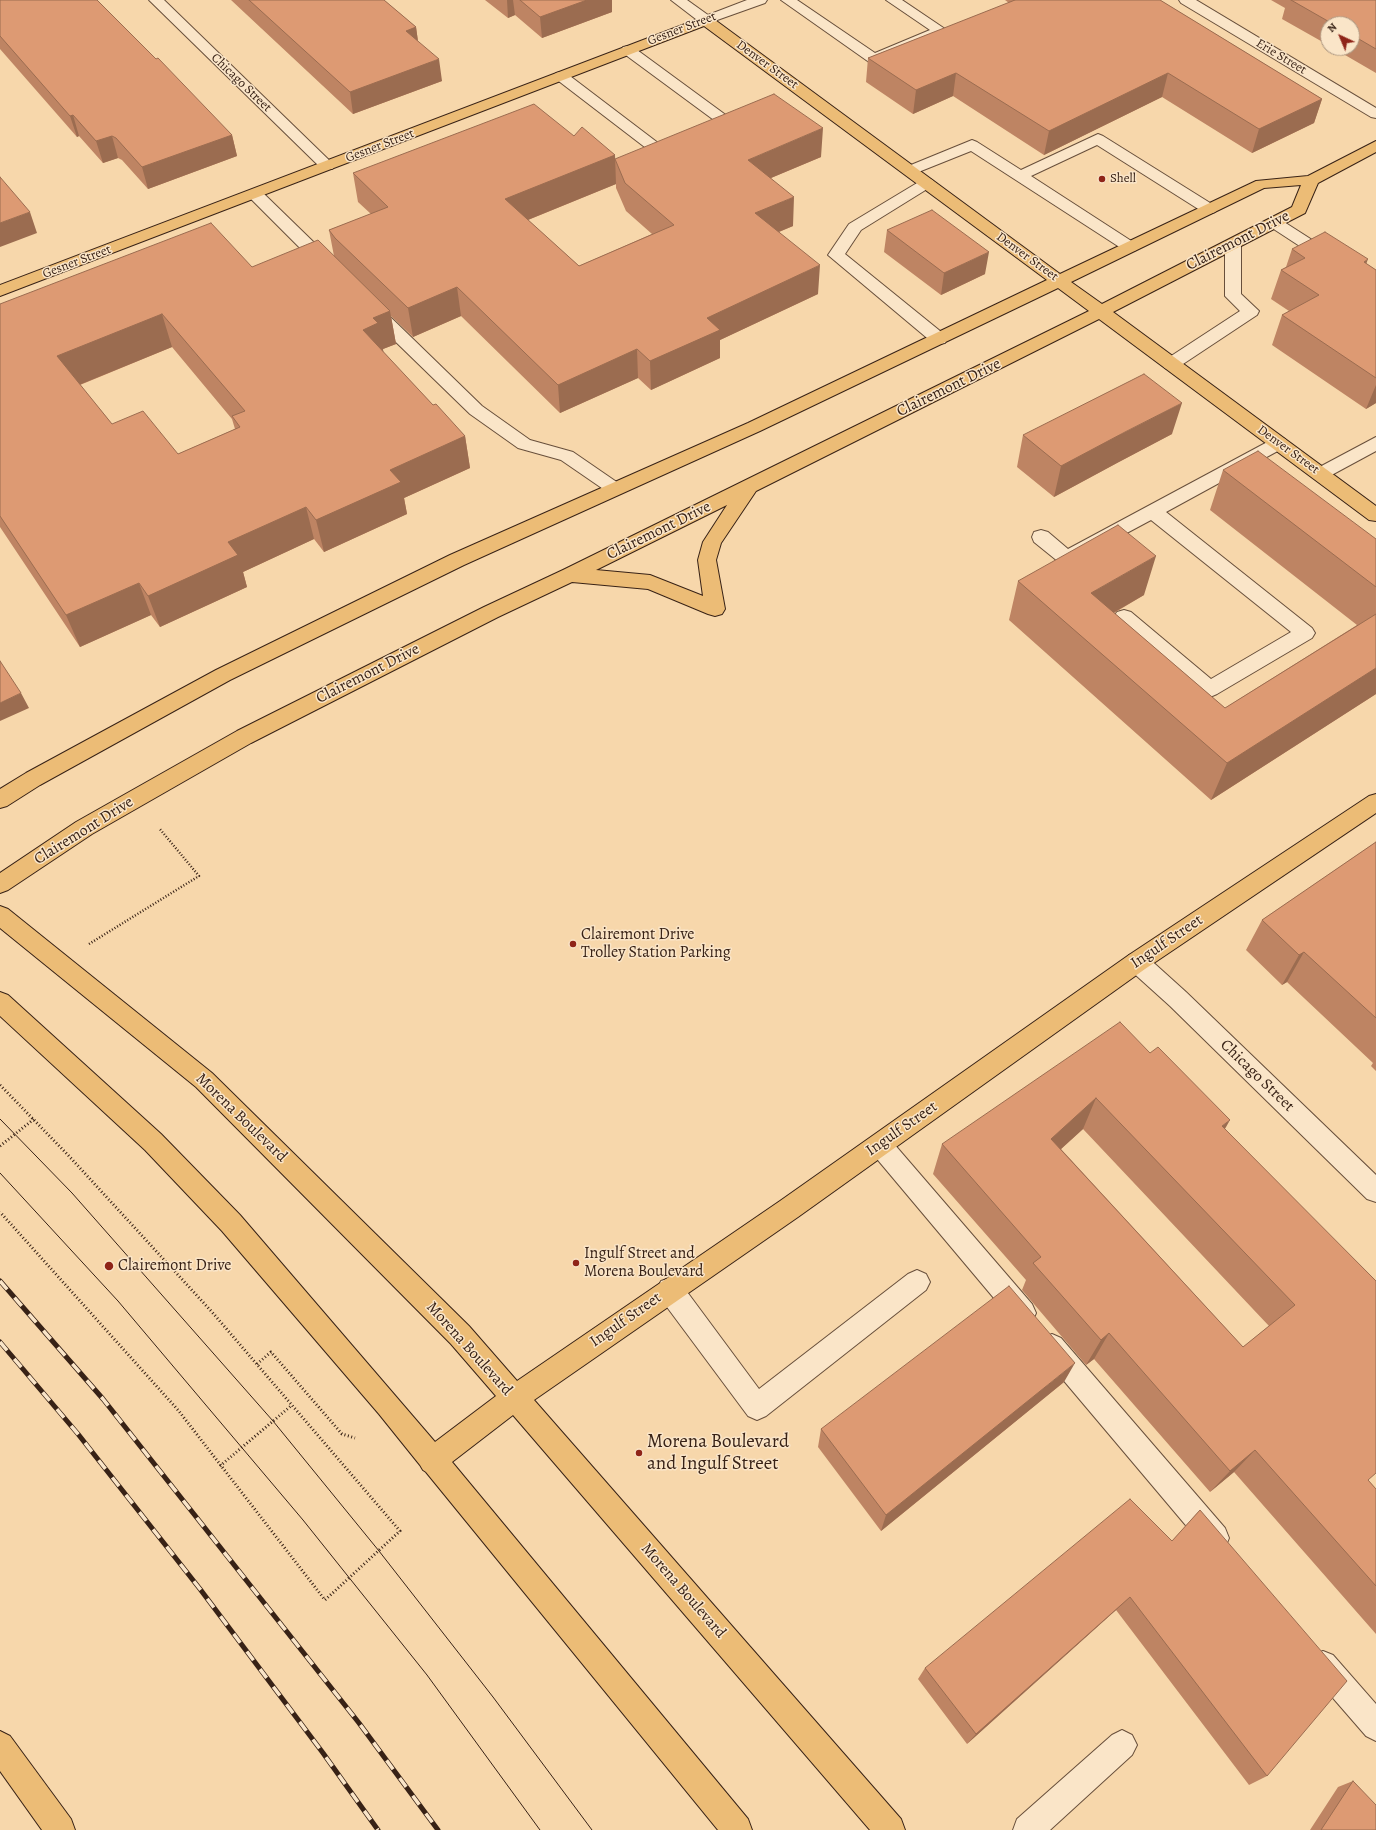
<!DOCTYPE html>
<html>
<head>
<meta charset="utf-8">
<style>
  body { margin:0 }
  #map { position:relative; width:1376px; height:1830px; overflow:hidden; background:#f7d7ab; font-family:Alegreya,serif }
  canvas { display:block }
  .north { position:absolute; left:1320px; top:16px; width:40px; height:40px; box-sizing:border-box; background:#fae5c8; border:1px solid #ac9781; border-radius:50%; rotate:316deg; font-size:11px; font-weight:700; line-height:16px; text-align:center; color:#382216 }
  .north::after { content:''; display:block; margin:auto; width:14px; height:18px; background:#8f2418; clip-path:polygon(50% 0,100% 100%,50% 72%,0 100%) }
</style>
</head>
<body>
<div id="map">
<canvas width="1376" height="1830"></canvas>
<div class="north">N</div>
</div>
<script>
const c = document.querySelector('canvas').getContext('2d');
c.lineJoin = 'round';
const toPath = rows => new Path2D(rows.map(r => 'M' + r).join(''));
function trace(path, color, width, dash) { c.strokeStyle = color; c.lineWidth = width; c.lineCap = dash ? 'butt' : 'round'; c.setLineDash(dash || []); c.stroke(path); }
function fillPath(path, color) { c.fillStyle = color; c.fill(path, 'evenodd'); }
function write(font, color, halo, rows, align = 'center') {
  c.font = font + ' Alegreya,serif'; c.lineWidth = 3; c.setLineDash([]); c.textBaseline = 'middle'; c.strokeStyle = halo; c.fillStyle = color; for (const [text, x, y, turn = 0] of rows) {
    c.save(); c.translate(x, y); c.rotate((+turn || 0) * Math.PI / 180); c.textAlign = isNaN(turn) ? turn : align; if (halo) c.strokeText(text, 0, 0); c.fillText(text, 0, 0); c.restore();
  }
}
const minor = toPath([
  [149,0,164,0,332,163,335,166,332,169,322,169,149,0],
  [671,0,687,0,708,15,747,0,767,0,765,3,706,24,701,23,671,0],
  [781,0,797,0,875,53,930,30,886,0,902,0,948,31,946,34,874,63,869,62,781,0],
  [1179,0,1196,0,1376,108,1376,118,1371,117,1181,3,1179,0],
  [628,46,633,47,738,124,741,127,738,130,721,137,716,135,713,132,716,129,722,126,623,53,621,50,623,47,628,46],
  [561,72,566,73,666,149,676,145,681,147,684,150,681,153,669,158,659,158,556,79,554,76,556,73,561,72],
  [1098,134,1103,136,1215,206,1217,209,1215,212,1209,214,1203,212,1097,145,1031,176,1136,244,1138,247,1136,250,1130,252,1124,250,971,151,916,173,906,173,903,170,906,167,972,140,977,142,1021,170,1098,134],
  [927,178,932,180,935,183,932,186,861,230,845,254,945,335,947,339,945,343,939,344,933,343,828,255,849,224,922,180,927,178],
  [255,189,261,191,333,261,335,265,333,269,327,270,321,269,249,197,247,194,249,191,255,189],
  [1275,218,1281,220,1376,281,1376,293,1370,292,1269,226,1267,223,1269,220,1275,218],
  [1233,239,1239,241,1241,244,1241,294,1259,311,1257,315,1177,368,1171,370,1165,368,1162,364,1165,360,1240,311,1225,296,1225,244,1227,241,1233,239],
  [372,304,378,305,482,406,530,440,573,452,621,485,624,489,621,493,615,495,609,493,561,460,518,448,470,414,366,313,364,309,366,305,372,304],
  [1279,437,1285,439,1288,443,1285,447,1166,512,1312,628,1315,633,1312,638,1217,694,1210,697,1203,694,1117,622,1114,617,1117,612,1124,610,1131,612,1211,679,1291,632,1151,520,1067,565,1060,563,1034,542,1032,537,1034,532,1041,530,1048,532,1068,549,1273,439,1279,437],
  [1376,437,1376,451,1326,478,1320,480,1314,478,1311,474,1314,470,1376,437],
  [1137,953,1145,955,1186,992,1376,1175,1376,1202,1367,1199,1170,1006,1129,969,1126,962,1129,955,1137,953],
  [880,1134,888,1137,1032,1304,1036,1313,1032,1322,1023,1325,1014,1322,872,1153,868,1145,872,1137,880,1134],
  [917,1270,926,1274,930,1282,926,1290,766,1416,757,1420,748,1416,661,1299,657,1290,661,1281,670,1278,679,1281,759,1389,908,1274,917,1270],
  [1052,1334,1061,1338,1225,1528,1229,1538,1225,1548,1215,1552,1205,1548,1043,1356,1039,1347,1043,1338,1052,1334],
  [1323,1651,1333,1655,1376,1704,1376,1741,1366,1736,1313,1675,1309,1665,1313,1655,1323,1651],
  [1122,1730,1132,1735,1137,1745,1132,1755,1050,1830,1013,1830,1017,1819,1112,1735,1122,1730]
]);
const major = toPath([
  [706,16,711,17,1060,274,1256,181,1308,176,1376,141,1376,152,1318,183,1305,213,1113,312,1376,506,1376,521,1369,520,1099,319,756,491,721,543,716,560,725,609,722,614,715,616,708,614,648,589,572,582,498,617,251,743,92,834,8,890,0,893,0,873,76,822,237,731,484,607,563,570,1089,311,1058,288,760,431,464,565,230,680,40,785,7,806,0,808,0,789,26,773,216,670,450,555,748,423,1047,280,704,26,0,296,0,285,706,16],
  [1301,185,1292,207,1102,304,1071,282,1264,188,1301,185],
  [727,505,703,542,698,560,703,596,650,575,596,570,727,505],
  [1376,794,1376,813,1145,969,798,1217,534,1400,901,1819,905,1830,870,1830,513,1415,452,1462,748,1819,752,1830,718,1830,426,1472,423,1470,420,1465,379,1414,222,1231,145,1150,0,1016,0,992,8,995,161,1134,240,1215,435,1442,496,1396,451,1344,196,1087,0,928,0,906,8,909,212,1073,469,1326,517,1381,780,1201,1129,955,1369,796,1376,794]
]);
const highway = toPath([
  [0,1731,10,1736,71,1819,75,1830,42,1830,0,1771,0,1731]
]);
trace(minor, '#684f3b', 2);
trace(major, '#382216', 2);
trace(highway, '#382216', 2);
trace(toPath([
  [89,944,199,876,159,828]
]), '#382216', 2.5, [1, 2]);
trace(toPath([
  [0,1085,68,1155,212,1312,400,1531,325,1600,178,1410,0,1212],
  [0,1146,34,1119],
  [257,1364,271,1352,342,1434,355,1438],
  [220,1466,292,1405]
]), '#382216', 3, [1, 2.5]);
fillPath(minor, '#fae5c8');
fillPath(major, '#ecbc76');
fillPath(highway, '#ecbc76');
trace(toPath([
  [0,1119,72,1193,273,1421,379,1551,493,1697,592,1830],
  [0,1173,118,1301,303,1520,427,1675,540,1830]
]), '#382216', 1);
const rail = toPath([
  [0,1281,103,1399,359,1723,438,1830],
  [0,1342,78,1434,200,1589,323,1753,378,1830]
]);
trace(rail, '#382216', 5);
trace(rail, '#fae5c8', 3.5, [11]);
fillPath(toPath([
  [0,0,232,135,237,156,148,189,122,160,118,158,103,163,79,136,77,137,0,49],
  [231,0,384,0,416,27,418,41,442,81,353,114],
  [485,0,612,0,612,12,542,38,515,15,508,18],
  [1005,0,1160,0,1322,99,1314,123,1252,153,1162,97,1044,155,953,96,913,114,866,82,868,58,1009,3],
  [1271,0,1376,0,1376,73,1333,48,1352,48,1352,24,1328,24,1328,45,1282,19,1285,8],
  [574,136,615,155,615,159,821,157,771,178,793,226,779,232,818,294,720,340,720,358,651,390,638,378,560,413,461,316,413,337,391,316,396,344,383,349,383,352,433,405,465,436,470,468,404,498,407,514,324,552,314,539,243,572,247,587,160,627,151,615,80,647,0,527,0,304,252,267,334,256,329,230,371,214,358,202,353,173],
  [616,184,616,188,626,211,652,234,579,266,528,220],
  [172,347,232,419,235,429,178,454,112,424,80,385],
  [887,230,985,274,941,295,884,252],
  [1292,249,1367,264,1376,270,1376,403,1366,409,1272,345,1282,315,1289,311,1271,299,1281,270,1286,267],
  [1172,434,1117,463,1054,497,1017,467,1023,435],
  [1223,470,1376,539,1376,694,1211,800,1009,620,1018,581,1144,595,1114,613,1225,708,1357,625,1210,510],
  [1376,842,1376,1071,1371,1066,1373,1063,1287,982,1282,985,1246,950,1262,920],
  [1150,1053,1225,1129,1368,1480,1376,1489,1376,1634,1234,1472,1210,1492,1094,1359,1086,1365,1022,1290,1026,1280,933,1174,942,1144],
  [1083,1129,1269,1326,1243,1347,1061,1149],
  [1064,1382,881,1531,818,1447,821,1429],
  [1200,1510,1267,1776,1249,1785,1116,1610,967,1744,918,1679,925,1668,1172,1541],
  [1353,1781,1376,1830,1310,1830,1338,1787]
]), '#be8463');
fillPath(toPath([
  [507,0,513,0,515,15,508,18],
  [587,0,612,0,612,12,542,38,540,17],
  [416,27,419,49,406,31],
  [439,59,442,81,353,114,350,92],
  [956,73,953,96,913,114,916,90],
  [1168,73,1162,97,1044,155,1049,131],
  [1322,99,1314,123,1252,153,1259,129],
  [73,115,79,136,77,137,70,116],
  [823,128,821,157,747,188,748,160],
  [232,135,237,156,148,189,142,167],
  [112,136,118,158,103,163,96,141],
  [615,155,616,184,508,228,505,199],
  [794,197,793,226,754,242,755,213],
  [30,212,37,233,0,247,0,223],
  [989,252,985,274,941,295,944,273],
  [1368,259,1357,289,1364,262],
  [820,265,818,294,720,340,720,358,651,390,650,361,707,318],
  [457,287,461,316,413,337,408,308],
  [390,311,396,344,383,349,384,356,363,330,373,318],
  [162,314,172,347,69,389,57,356],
  [637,349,638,378,560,413,558,385],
  [1376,385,1376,403,1366,409],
  [1182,403,1172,434,1117,463,1054,497,1061,466,1125,432],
  [465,436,470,468,404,498,407,514,324,552,316,520,390,470],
  [306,507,314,539,243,572,247,587,160,627,148,596,228,542],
  [1156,556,1144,595,1080,632,1091,593],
  [139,583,151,615,80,647,66,615],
  [1376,668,1376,694,1211,800,1227,763],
  [21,693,29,708,0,721,0,703],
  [1304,952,1287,982,1282,985,1299,955],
  [1096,1098,1083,1129,1039,1169,1051,1139],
  [1230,1120,1213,1150,1222,1126],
  [1109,1333,1094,1359,1086,1365,1101,1340],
  [1075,1363,1064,1382,881,1531,886,1515],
  [1255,1450,1234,1472,1210,1492,1230,1471],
  [1130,1597,1116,1610,967,1744,976,1734]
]), '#9b6c50');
const building = toPath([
  [0,0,97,0,156,59,158,58,232,135,142,167,116,138,112,136,96,141,73,115,70,116,0,36,0,0],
  [249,0,384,0,416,27,406,31,439,59,350,92,249,0],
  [520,0,587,0,540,17,520,0],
  [1015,0,1160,0,1322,99,1259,129,1168,73,1049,131,956,73,916,90,868,58,1015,0],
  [1291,0,1376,0,1376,49,1352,35,1352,24,1333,24,1291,0],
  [774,94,823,128,748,160,794,197,755,213,820,265,707,318,720,330,650,361,637,349,558,385,457,287,408,308,335,238,329,230,388,207,353,173,534,104,574,136,582,127,615,155,505,199,579,266,674,225,625,183,615,159,774,94],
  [0,177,30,212,0,223,0,177],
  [932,210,989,252,944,273,887,230,932,210],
  [211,223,252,267,318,240,390,311,373,318,378,323,363,330,433,405,436,404,465,436,390,470,401,482,316,520,306,507,228,542,238,555,148,596,139,583,66,615,0,516,0,304,211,223],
  [162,314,245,411,232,416,240,427,178,454,143,411,112,424,57,356,162,314],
  [1325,232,1368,259,1364,262,1376,270,1376,378,1282,315,1319,295,1281,270,1305,258,1292,249,1325,232],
  [1144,374,1182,403,1125,432,1061,466,1023,435,1144,374],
  [1258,451,1376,539,1376,587,1223,470,1258,451],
  [1118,525,1156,556,1091,593,1225,708,1376,614,1376,668,1227,763,1018,581,1118,525],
  [0,661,21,693,0,703,0,661],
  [1376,842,1376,1018,1304,952,1299,955,1262,920,1376,842],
  [1120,1022,1150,1053,1158,1047,1230,1120,1222,1126,1376,1281,1376,1473,1368,1480,1376,1489,1376,1586,1255,1450,1230,1471,1109,1333,1101,1340,1033,1263,1041,1257,942,1144,1120,1022],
  [1096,1098,1295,1305,1243,1347,1051,1139,1096,1098],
  [1009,1286,1075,1363,886,1515,821,1429,1009,1286],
  [1130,1499,1172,1541,1200,1510,1347,1681,1267,1776,1130,1597,976,1734,925,1668,1130,1499],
  [1353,1781,1376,1805,1376,1830,1321,1830,1353,1781]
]);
fillPath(building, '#dd9a73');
trace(building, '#9b6c50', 1);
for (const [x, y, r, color] of [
  [1102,179,4,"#8f2418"],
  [573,944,4,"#8f2418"],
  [576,1263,4,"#8f2418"],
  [109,1266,5,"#8f2418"],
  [639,1453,4,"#8f2418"]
]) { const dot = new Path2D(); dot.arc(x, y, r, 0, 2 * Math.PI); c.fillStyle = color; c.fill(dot); trace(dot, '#fae5c8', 1.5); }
write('13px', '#382216', '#fae5c8', [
  ["Gesner Street",682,29,-21],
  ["Erie Street",1281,57,31],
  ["Denver Street",767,65,36],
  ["Chicago Street",241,83,44],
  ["Gesner Street",380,146,-21],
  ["Denver Street",1027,257,36],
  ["Gesner Street",77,262,-21],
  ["Denver Street",1288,450,36]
]);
write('13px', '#382216', '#fae5c8', [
  ["Shell",1110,179]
], 'left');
write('16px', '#382216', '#fae5c8', [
  ["Clairemont Drive",1238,241,-27],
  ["Clairemont Drive",949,388,-26],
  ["Clairemont Drive",659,531,-26],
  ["Clairemont Drive",368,674,-27],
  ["Clairemont Drive",84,831,-32],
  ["Ingulf Street",1167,942,-34],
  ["Chicago Street",1257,1076,44],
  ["Morena Boulevard",241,1118,44],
  ["Ingulf Street",902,1129,-35],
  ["Ingulf Street",626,1320,-35],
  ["Morena Boulevard",469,1349,48],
  ["Morena Boulevard",683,1591,49]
]);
write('16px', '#382216', '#fae5c8', [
  ["Clairemont Drive",581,935],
  ["Trolley Station Parking",581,953],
  ["Ingulf Street and",584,1254],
  ["Morena Boulevard",584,1272],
  ["Clairemont Drive",118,1266]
], 'left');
write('19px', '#382216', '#fae5c8', [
  ["Morena Boulevard",647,1442],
  ["and Ingulf Street",647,1464]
], 'left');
</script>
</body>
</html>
